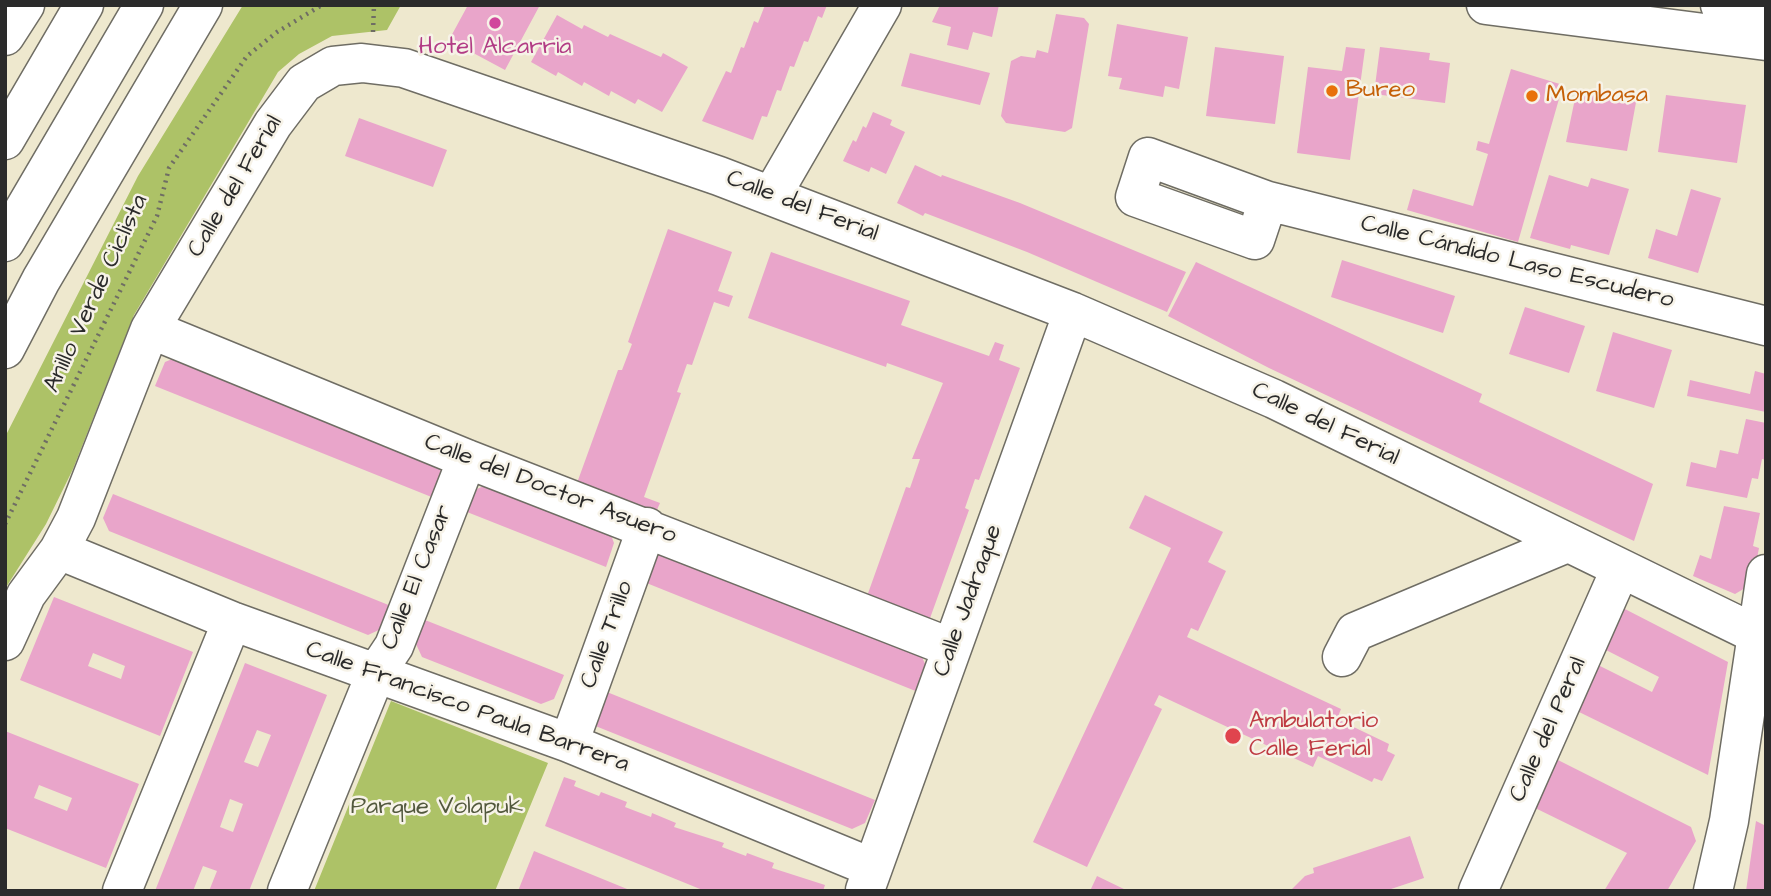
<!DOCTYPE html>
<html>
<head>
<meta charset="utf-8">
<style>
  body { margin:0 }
  #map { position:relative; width:1771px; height:896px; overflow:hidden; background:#eee8ce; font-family:"Architects Daughter",sans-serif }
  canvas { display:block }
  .frame { position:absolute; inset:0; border:7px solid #2b2b2b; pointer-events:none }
</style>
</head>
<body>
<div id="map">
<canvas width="1771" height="896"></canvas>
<div class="frame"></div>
</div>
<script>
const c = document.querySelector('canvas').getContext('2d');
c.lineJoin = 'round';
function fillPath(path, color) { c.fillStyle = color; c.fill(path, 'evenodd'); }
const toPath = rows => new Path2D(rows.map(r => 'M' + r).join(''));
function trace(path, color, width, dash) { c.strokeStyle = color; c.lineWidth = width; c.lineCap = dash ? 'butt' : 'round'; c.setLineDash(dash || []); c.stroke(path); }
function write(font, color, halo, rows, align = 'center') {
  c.font = font + ' "Architects Daughter",sans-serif'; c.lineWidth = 5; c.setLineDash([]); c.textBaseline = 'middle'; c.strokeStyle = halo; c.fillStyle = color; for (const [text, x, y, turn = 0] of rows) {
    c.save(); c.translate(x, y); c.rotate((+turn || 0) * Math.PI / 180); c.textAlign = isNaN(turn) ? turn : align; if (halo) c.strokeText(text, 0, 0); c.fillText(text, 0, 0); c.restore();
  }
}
fillPath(toPath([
  [243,5,401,5,387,30,332,36,299,54,278,72,134,315,73,469,46,524,5,589,5,437,138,176],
  [391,701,548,763,495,891,314,891]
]), '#adc267');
fillPath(toPath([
  [468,5,540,5,505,70,449,40],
  [765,5,827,5,822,18,818,16,808,42,804,41,794,67,790,66,781,91,777,90,767,117,762,116,753,140,702,121,726,71,731,73,741,47,744,48,754,21,758,23],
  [940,5,999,5,992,37,973,32,968,50,947,45,951,27,932,22],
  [1056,14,1084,18,1089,24,1072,128,1065,132,1006,123,1001,116,1011,61,1021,56,1035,58,1037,50,1048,53],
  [557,15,582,29,584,25,608,37,610,34,661,57,663,53,688,67,662,112,638,99,635,104,611,91,609,96,584,82,582,86,558,72,556,76,531,62],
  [1117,24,1188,37,1179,89,1165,86,1163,97,1119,89,1122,78,1108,76],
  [1215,47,1284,56,1275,124,1206,116],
  [1346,47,1365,49,1350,160,1297,153,1308,67,1342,71],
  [1380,47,1430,53,1429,60,1450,63,1445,103,1374,94],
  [910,53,990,73,980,105,901,86],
  [1511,69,1563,85,1518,242,1407,210,1413,189,1473,206,1488,154,1476,150,1478,141,1489,144],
  [1577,89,1637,97,1627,151,1566,142],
  [1666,95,1746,105,1737,163,1658,152],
  [873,112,892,120,890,125,905,132,886,174,871,167,869,172,843,161,853,140,856,142,863,126,866,128],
  [359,118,447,150,433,187,345,156],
  [915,165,941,177,942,175,1020,203,1186,272,1167,312,1027,252,925,213,923,216,897,203],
  [1549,175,1588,187,1591,178,1629,189,1609,255,1571,245,1570,249,1530,238],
  [1691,189,1721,198,1698,273,1648,258,1656,229,1677,236],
  [668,229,732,252,718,291,733,296,729,307,714,302,692,365,687,364,677,392,681,393,644,497,660,503,656,512,577,483,618,370,622,370,632,344,628,342],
  [771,252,910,301,901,325,989,356,995,342,1004,345,999,360,1020,368,979,480,975,479,965,508,969,510,929,621,866,599,906,487,910,488,920,459,912,459,943,383,887,363,886,367,748,318],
  [1342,260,1455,296,1443,333,1331,297],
  [1196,262,1482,394,1479,402,1653,484,1634,541,1269,368,1168,316],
  [1525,307,1585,326,1569,373,1509,354],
  [1613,332,1672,350,1654,408,1596,391],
  [177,357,437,461,442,474,434,498,155,386,165,362],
  [1755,371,1766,374,1766,412,1687,396,1690,380,1750,394],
  [1746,419,1766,423,1766,460,1762,459,1758,479,1752,478,1747,498,1686,486,1691,462,1716,468,1720,450,1738,454],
  [490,483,609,530,614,543,606,567,467,512,477,489],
  [113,494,391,606,381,629,368,635,109,531,103,518],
  [1145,495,1223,532,1208,562,1226,571,1198,631,1191,628,1187,637,1341,709,1337,719,1389,744,1387,751,1395,755,1382,781,1374,778,1372,782,1318,756,1313,767,1159,695,1154,705,1162,709,1087,867,1033,842,1171,548,1129,528],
  [1724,506,1760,513,1753,546,1759,548,1752,584,1735,594,1693,576,1700,555,1711,559],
  [662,551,921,655,927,668,918,692,639,580,649,557],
  [54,597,193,652,160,736,20,680],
  [93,653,125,666,121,679,88,666],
  [1621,607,1728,662,1708,775,1577,711,1598,665,1652,692,1659,677,1604,649],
  [425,620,564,675,554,699,541,704,422,657,416,644],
  [245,663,327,695,249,891,209,891,217,871,203,866,193,891,155,891],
  [257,730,271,735,258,767,244,762],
  [230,799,243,804,233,832,220,827],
  [597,688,875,800,865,823,852,829,593,725],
  [5,731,139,784,106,868,5,828],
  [39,785,72,798,67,811,34,798],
  [1552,757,1691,827,1696,841,1667,891,1604,891,1627,853,1529,805],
  [564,777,576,781,574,786,599,796,601,792,627,802,625,807,651,817,652,813,676,823,674,827,724,843,722,847,746,856,747,853,774,863,772,868,825,885,823,891,705,891,545,826],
  [1756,821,1766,826,1766,891,1746,891],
  [1410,836,1424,878,1385,891,1290,891,1305,876,1314,873,1313,868],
  [534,851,632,891,518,891],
  [1097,876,1128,891,1090,891]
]), '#e9a5ca');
const minor = toPath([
  [1486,5,1766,41],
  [1720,5,1766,12],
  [772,195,882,5],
  [1268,201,1255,240,1135,197,1148,157,1268,201,1766,326],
  [150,329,467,459,952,648],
  [59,550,232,621,569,743,873,868],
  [5,641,26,595,59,550,76,518,150,329,273,124,304,83,333,66,362,63,404,68,719,176,1073,312,1274,399,1766,639],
  [1342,657,1355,632,1567,543],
  [569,743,647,527],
  [865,890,1073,312],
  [122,891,232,621],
  [287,891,376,673,394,646,467,459],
  [1478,891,1620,570],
  [1713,891,1729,821,1766,574]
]);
const highway = toPath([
  [5,36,25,5],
  [5,140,84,5],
  [5,242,144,5],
  [5,349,41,280,203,5]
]);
trace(minor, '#6f6d64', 41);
trace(highway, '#6f6d64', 41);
trace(toPath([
  [373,32,374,5],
  [5,524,157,216,169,168,247,56,277,32,322,5]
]), '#6f6d64', 4.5, [2, 5]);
trace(minor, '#fff', 38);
trace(highway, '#fff', 38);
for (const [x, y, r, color] of [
  [495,23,7,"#d1479c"],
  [1332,91,7,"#e8710a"],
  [1532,96,7,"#e8710a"],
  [1233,736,9,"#e0444e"]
]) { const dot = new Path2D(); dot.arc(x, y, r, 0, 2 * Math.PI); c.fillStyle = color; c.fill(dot); trace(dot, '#f7f3e8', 2.5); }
write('24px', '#b23c85', '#f7f3e8', [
  ["Hotel Alcarria",495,48]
]);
write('24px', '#c56008', '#f7f3e8', [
  ["Bureo",1346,91],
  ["Mombasa",1546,96]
], 'left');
write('24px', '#2b2b2b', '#f7f3e8', [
  ["Calle del Ferial",236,187,-59],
  ["Calle del Ferial",802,207,21],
  ["Calle Cándido Laso Escudero",1517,263,14],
  ["Anillo Verde Ciclista",97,294,-65],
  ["Calle del Ferial",1325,425,26],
  ["Calle del Doctor Asuero",550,490,21],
  ["Calle El Casar",418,578,-68],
  ["Calle Jadraque",969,601,-70],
  ["Calle Trillo",608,635,-70],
  ["Calle Francisco Paula Barrera",467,708,20],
  ["Calle del Peral",1549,730,-66]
]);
write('24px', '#be3a42', '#f7f3e8', [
  ["Ambulatorio",1249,722],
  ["Calle Ferial",1249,750]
], 'left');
write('24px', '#52583d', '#f7f3e8', [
  ["Parque Volapuk",437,808]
]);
</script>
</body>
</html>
